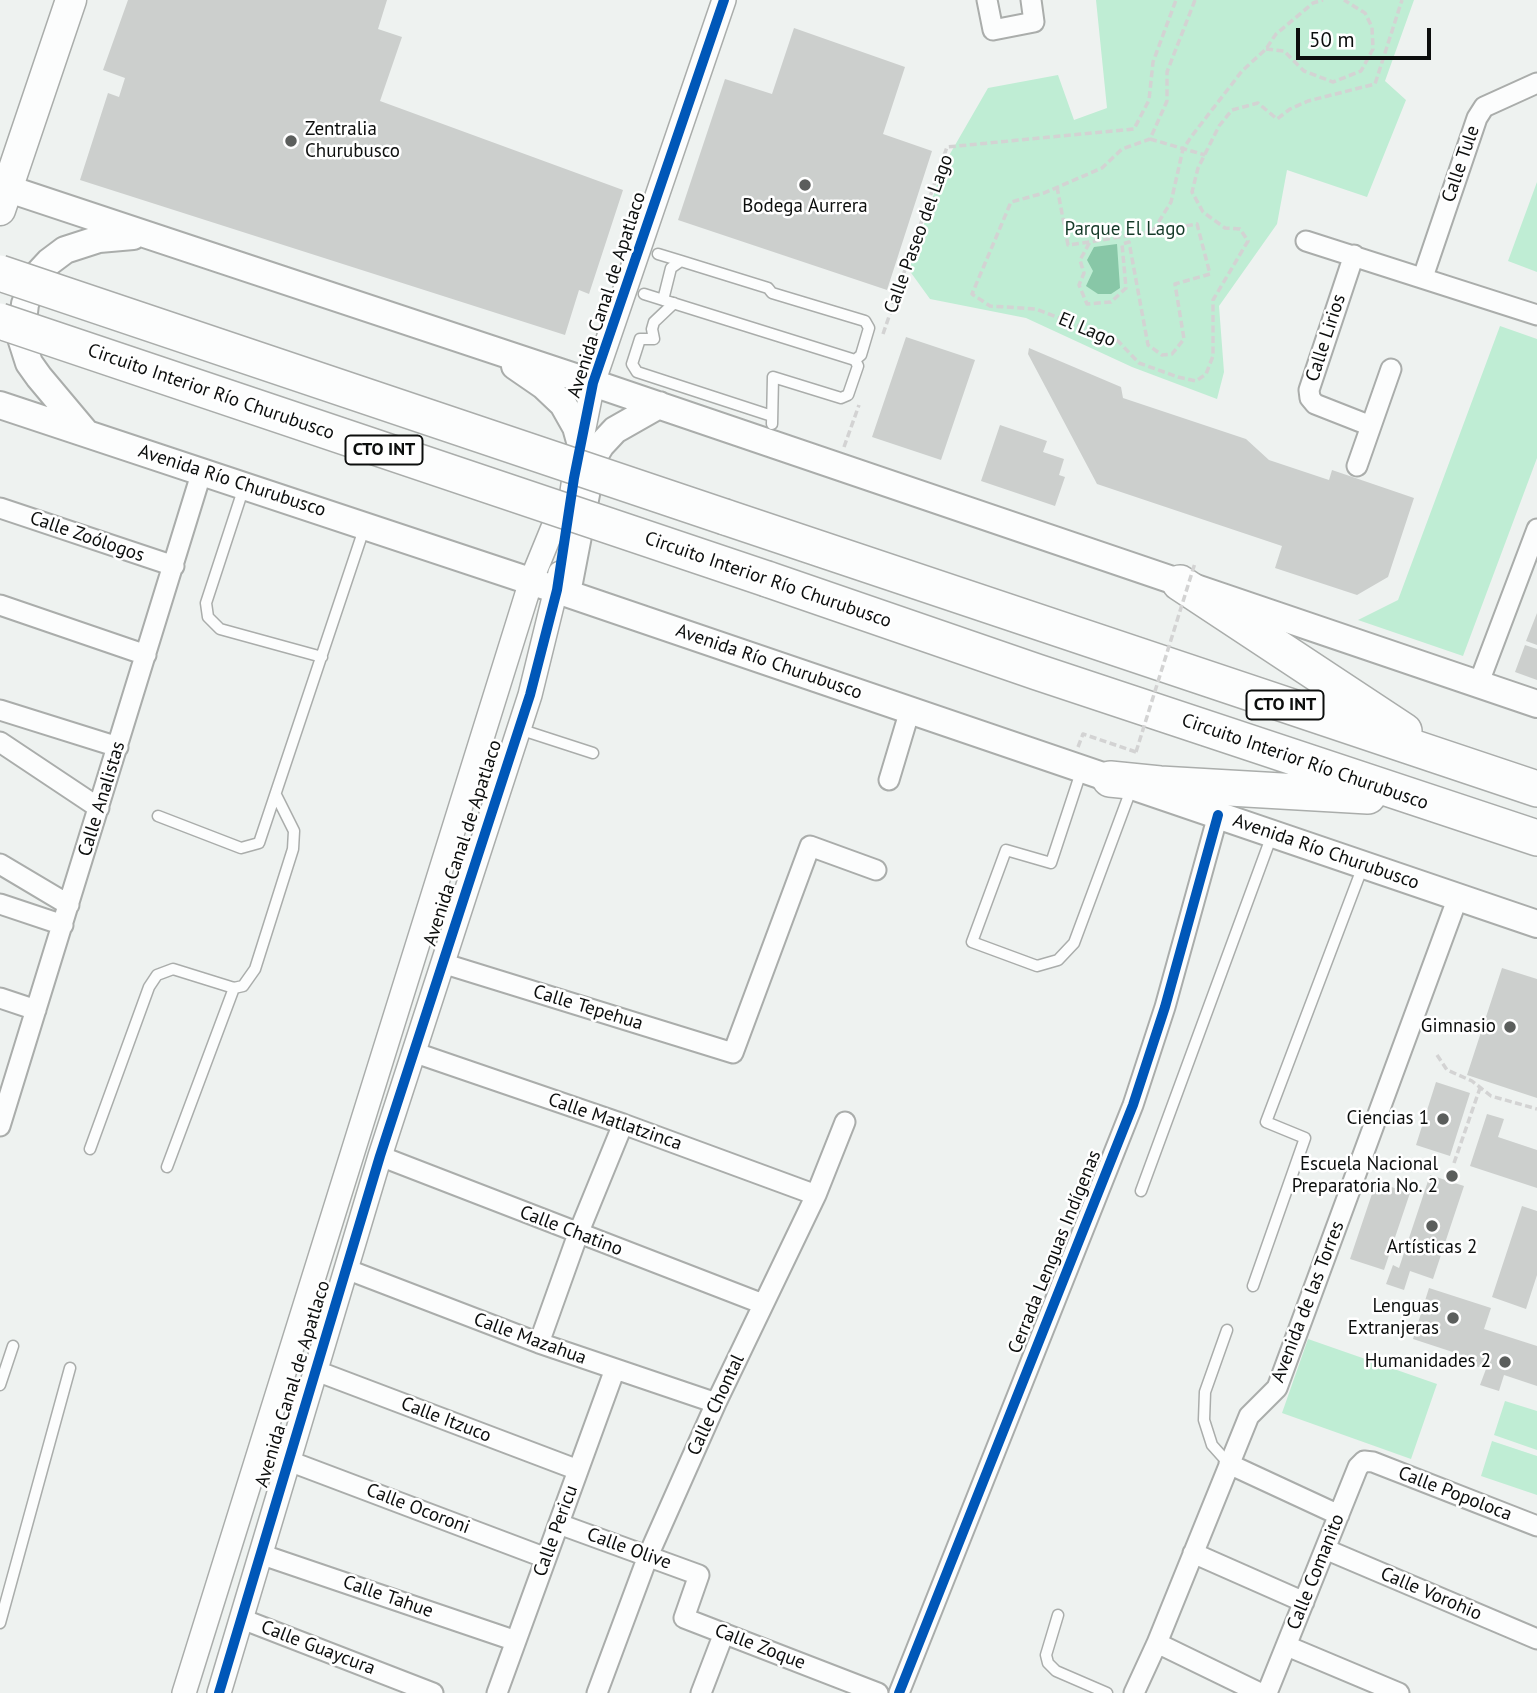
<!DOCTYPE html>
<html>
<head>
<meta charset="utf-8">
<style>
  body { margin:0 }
  #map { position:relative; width:1537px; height:1693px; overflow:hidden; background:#eef2f0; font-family:"PT Sans",sans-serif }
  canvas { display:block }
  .scale { position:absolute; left:1296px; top:28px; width:135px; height:32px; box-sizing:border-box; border:4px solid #0c0e0d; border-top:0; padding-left:9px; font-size:21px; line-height:24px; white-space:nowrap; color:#0c0e0d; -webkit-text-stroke:5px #fff; paint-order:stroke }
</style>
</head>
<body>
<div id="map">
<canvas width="1537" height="1693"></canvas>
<div class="scale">50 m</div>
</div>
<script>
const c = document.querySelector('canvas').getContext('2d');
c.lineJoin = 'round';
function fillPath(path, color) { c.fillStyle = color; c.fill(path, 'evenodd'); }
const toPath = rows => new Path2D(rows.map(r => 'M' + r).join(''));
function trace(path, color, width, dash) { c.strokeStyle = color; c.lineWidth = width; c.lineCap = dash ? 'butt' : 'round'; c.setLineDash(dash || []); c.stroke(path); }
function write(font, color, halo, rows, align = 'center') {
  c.font = font + ' "PT Sans",sans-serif'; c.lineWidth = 5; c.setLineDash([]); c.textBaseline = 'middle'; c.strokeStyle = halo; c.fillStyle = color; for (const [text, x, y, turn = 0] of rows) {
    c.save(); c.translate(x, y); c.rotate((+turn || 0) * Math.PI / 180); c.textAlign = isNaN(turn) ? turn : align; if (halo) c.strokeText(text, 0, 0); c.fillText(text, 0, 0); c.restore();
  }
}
fillPath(toPath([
  [1096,0,1414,0,1385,81,1406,100,1367,197,1287,170,1277,224,1219,306,1224,372,1217,399,1132,367,1026,318,930,299,909,270,943,166,988,88,1058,75,1074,120,1107,108],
  [1537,182,1537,272,1508,261],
  [1500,326,1537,339,1537,458,1463,656,1358,620,1398,600],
  [1308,1339,1437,1384,1411,1459,1282,1413],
  [1505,1401,1537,1411,1537,1450,1494,1435],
  [1492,1441,1537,1456,1537,1495,1481,1476]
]), '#bfedd4');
fillPath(toPath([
  [1117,244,1120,288,1111,294,1098,294,1086,286,1093,271,1087,260,1094,247]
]), '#88c7a7');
fillPath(toPath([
  [128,0,387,0,378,29,402,37,380,101,623,190,589,294,579,290,565,335,80,180,108,93,119,97,125,78,103,70],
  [794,28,905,67,883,134,932,151,887,290,678,220,725,79,772,94],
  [906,337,975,360,941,460,872,437],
  [1029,348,1121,387,1123,398,1246,439,1269,460,1329,480,1332,470,1414,498,1388,577,1357,595,1275,568,1282,546,1097,484,1028,354],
  [1000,425,1047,441,1043,452,1064,459,1059,475,1065,477,1055,506,981,481],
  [1537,613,1537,645,1526,641],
  [1525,645,1537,649,1537,680,1515,672],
  [1502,968,1537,979,1537,1098,1467,1075],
  [1436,1082,1470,1093,1450,1156,1416,1145],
  [1487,1114,1504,1119,1498,1137,1537,1150,1537,1188,1470,1166],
  [1430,1175,1464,1186,1433,1279,1410,1271,1404,1290,1386,1284,1393,1265,1399,1268],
  [1376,1182,1410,1193,1384,1270,1350,1259],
  [1522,1206,1537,1211,1537,1275,1526,1309,1492,1297],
  [1429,1288,1491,1308,1484,1329,1537,1346,1537,1386,1504,1375,1499,1391,1480,1385,1486,1369,1472,1365,1474,1359,1413,1339]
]), '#cccfcd');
const service = toPath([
  [658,254,681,261],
  [644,294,855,360,858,366,848,395,841,398,773,377,772,424],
  [663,300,671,268,681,261,768,288,772,293,865,321,869,328,861,355,855,360],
  [674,303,654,322,652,329,654,339,640,339,632,364,637,372,772,416],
  [244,487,206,603,208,617,220,629,322,657],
  [519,729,593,753],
  [1081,772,1051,863,1006,850,972,942,1037,966,1058,960,1074,943,1132,787],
  [158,816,241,848,259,843,365,526],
  [90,1149,149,987,157,975,173,969,234,988,243,986,255,969,293,849,294,831,276,795],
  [167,1167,234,988],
  [1141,1191,1272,835],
  [1253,1286,1305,1138,1266,1122,1363,866],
  [1227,1330,1205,1392,1204,1420,1212,1445,1229,1464],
  [0,1385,13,1346],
  [1058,1615,1046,1655,1048,1663,1056,1671,1107,1693],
  [0,1623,70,1368]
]);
const minor = toPath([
  [987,0,993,30,1034,22,1031,0],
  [1306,241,1537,315],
  [1354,255,1309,390,1310,398,1315,404,1371,426],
  [1423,277,1477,118,1484,107,1537,83],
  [1357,466,1391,369],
  [0,508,174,566],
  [0,605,146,655],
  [1478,685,1537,529],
  [0,710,118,747],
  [0,742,99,808],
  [889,780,910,710],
  [0,864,69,905],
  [0,904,63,925],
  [442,963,733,1053,810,846,876,870],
  [0,998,36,1010],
  [413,1052,623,1124,816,1195],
  [0,1126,202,471],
  [380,1156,763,1304],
  [346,1269,539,1343,716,1403],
  [539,1343,578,1234,623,1124],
  [314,1370,578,1470],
  [289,1461,546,1558],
  [1229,1464,1339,1515],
  [559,1524,699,1575,684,1618,878,1693],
  [1325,1549,1537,1639],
  [1193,1553,1304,1602],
  [260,1554,516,1641],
  [242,1619,433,1693],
  [1157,1643,1260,1693],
  [1287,1646,1399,1693],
  [497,1693,615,1369],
  [597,1693,648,1556,716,1403,816,1195,845,1122],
  [701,1693,724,1633],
  [899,1693,1133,1105,1165,1007,1218,815],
  [1134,1693,1157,1643,1249,1416,1277,1388,1458,897],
  [1267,1693,1358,1467,1364,1461,1373,1462,1537,1526]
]);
const tertiary = toPath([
  [567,526,574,478,593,383,724,0],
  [184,1693,531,581,563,503],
  [219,1693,380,1156,530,695,560,573]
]);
const secondary = toPath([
  [0,186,593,383,1537,704],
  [515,366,544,386,563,404,576,427,581,445],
  [0,405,557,590,1537,924],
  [86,433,39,377,29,363,21,338,25,304,36,276,49,262,65,250,99,239,133,236],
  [567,593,593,458,601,445,615,430,659,405]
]);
const primary = toPath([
  [0,210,71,0]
]);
const motorway = toPath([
  [725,517,1537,789],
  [767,579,1037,672,1537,838],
  [1180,583,1404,731],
  [1110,779,1160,784,1368,796]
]);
trace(service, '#aaadab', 13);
trace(minor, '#aaadab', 23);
trace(tertiary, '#aaadab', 26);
trace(secondary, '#aaadab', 30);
trace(primary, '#aaadab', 33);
trace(motorway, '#aaadab', 38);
trace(toPath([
  [1195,0,1167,72,1167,101,1150,139,1122,149,1102,168,1044,193,1011,202,972,294,990,306,1036,309,1118,341,1139,363,1178,377,1196,381,1206,374,1213,356,1213,300,1248,241,1240,229,1225,228,1203,212,1192,192,1198,168,1219,126,1232,110,1258,103,1277,119,1290,109,1308,101,1375,84,1402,0],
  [1266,49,1284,51,1304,71,1333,82,1361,71,1373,49,1372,27,1365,13,1344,0],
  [1150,139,1205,155],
  [1057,187,1068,245,1090,242,1197,224,1210,274,1175,284,1184,339,1172,354,1162,355,1148,345,1129,242,1122,244,1126,288,1111,302,1087,304,1079,285,1084,273,1080,260,1090,242],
  [1153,231,1171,202,1183,149,1191,137,1242,71,1266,49,1276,34,1313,3,1323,0],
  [883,334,947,147,1134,129,1149,100,1153,62,1176,0],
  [844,447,859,405],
  [1078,747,1083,734,1136,752],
  [1437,1055,1447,1070,1472,1081,1491,1096,1537,1109],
  [1454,1163,1480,1088]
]), '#d3d3d3', 3.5, [7, 3.5]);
trace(service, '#fcfdfd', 10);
trace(minor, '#fcfdfd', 19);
trace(tertiary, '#fcfdfd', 23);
trace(secondary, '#fcfdfd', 26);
trace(primary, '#fcfdfd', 30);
trace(motorway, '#fcfdfd', 35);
const motorwayBridge = toPath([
  [0,273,725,517],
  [0,321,767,579]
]);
trace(motorwayBridge, '#aaadab', 38, []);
trace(toPath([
  [1136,752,1195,563]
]), '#d3d3d3', 3.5, [7, 3.5]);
trace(motorwayBridge, '#fcfdfd', 35);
trace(toPath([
  [219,1693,380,1156,530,695,557,590,574,478,593,383,724,0],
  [899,1693,1133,1105,1165,1007,1218,815]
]), '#0057b8', 10);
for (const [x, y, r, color] of [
  [291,141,7,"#5b5e5c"],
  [805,185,7,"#5b5e5c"],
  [1510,1027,7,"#5b5e5c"],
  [1443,1119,7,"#5b5e5c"],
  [1452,1176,7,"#5b5e5c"],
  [1432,1226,7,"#5b5e5c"],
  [1453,1318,7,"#5b5e5c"],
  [1505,1362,7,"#5b5e5c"]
]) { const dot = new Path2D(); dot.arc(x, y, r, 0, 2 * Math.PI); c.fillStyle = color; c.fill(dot); trace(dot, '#fff', 2.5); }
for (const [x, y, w] of [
  [384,450,77],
  [1285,705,77]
]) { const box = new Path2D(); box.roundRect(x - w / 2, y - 14.5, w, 29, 5); c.fillStyle = '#fff'; c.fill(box); trace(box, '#0c0e0d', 2); }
write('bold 18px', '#0c0e0d', null, [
  ["CTO INT",384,450],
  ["CTO INT",1285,705]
]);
write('19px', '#0c0e0d', '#fff', [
  ["Zentralia",305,130,"left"],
  ["Churubusco",305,152,"left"],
  ["Bodega Aurrera",805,207,"center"],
  ["Gimnasio",1496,1027],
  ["Ciencias 1",1429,1119],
  ["Escuela Nacional",1438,1165],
  ["Preparatoria No. 2",1438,1187],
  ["Artísticas 2",1432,1248,"center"],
  ["Lenguas",1439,1307],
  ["Extranjeras",1439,1329],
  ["Humanidades 2",1491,1362]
], 'right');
write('19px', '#0c0e0d', '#fff', [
  ["Calle Tule",1461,164,-71],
  ["Calle Paseo del Lago",919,234,-70],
  ["Avenida Canal de Apatlaco",607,295,-72],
  ["El Lago",1087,330,23],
  ["Calle Lirios",1326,338,-72],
  ["Circuito Interior Río Churubusco",211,392,19],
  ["Avenida Río Churubusco",232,481,18],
  ["Calle Zoólogos",87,537,19],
  ["Circuito Interior Río Churubusco",768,580,19],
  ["Avenida Río Churubusco",769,662,19],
  ["Circuito Interior Río Churubusco",1305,762,19],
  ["Calle Analistas",102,799,-73],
  ["Avenida Canal de Apatlaco",463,843,-72],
  ["Avenida Río Churubusco",1326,852,19],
  ["Calle Tepehua",588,1008,17],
  ["Calle Matlatzinca",615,1122,19],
  ["Calle Chatino",571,1231,21],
  ["Cerrada Lenguas Indígenas",1055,1252,-68],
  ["Avenida de las Torres",1308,1302,-69],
  ["Calle Mazahua",530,1339,20],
  ["Avenida Canal de Apatlaco",293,1384,-73],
  ["Calle Chontal",716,1405,-65],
  ["Calle Itzuco",446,1420,21],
  ["Calle Popoloca",1455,1494,21],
  ["Calle Ocoroni",418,1509,21],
  ["Calle Pericu",556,1531,-70],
  ["Calle Olive",629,1549,20],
  ["Calle Comanito",1316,1572,-68],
  ["Calle Vorohio",1431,1594,23],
  ["Calle Tahue",388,1597,19],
  ["Calle Zoque",760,1647,21],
  ["Calle Guaycura",318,1648,21]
]);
write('19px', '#143a28', '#fff', [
  ["Parque El Lago",1125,230]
]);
</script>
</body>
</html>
